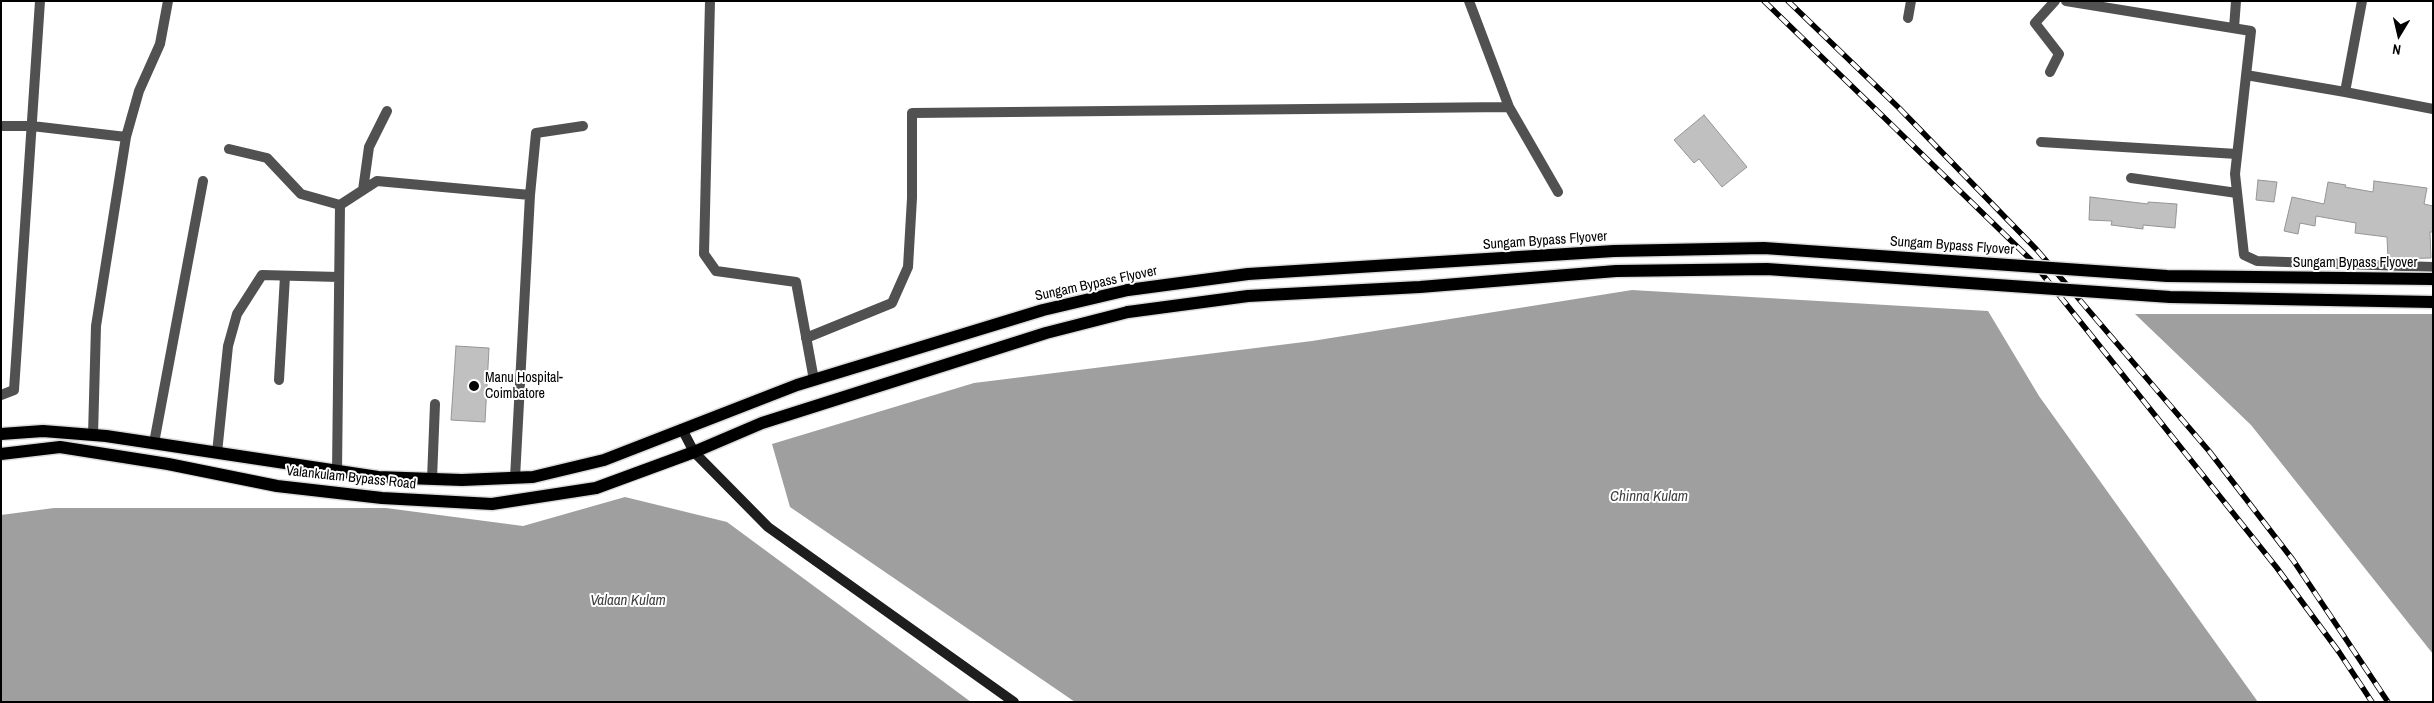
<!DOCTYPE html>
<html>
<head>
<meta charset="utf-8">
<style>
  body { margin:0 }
  #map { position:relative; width:2434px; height:703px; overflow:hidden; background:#fff; font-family:"Archivo Narrow",sans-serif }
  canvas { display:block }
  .frame { position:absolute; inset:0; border:2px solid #000; pointer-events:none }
  .north { position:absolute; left:2374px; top:10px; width:50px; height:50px; -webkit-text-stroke:4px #fff; paint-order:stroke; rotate:189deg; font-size:14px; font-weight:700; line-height:20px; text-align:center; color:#000 }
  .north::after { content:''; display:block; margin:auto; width:18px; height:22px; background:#000; clip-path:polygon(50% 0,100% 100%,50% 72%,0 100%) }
</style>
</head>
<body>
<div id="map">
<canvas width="2434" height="703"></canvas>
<div class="frame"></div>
<div class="north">N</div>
</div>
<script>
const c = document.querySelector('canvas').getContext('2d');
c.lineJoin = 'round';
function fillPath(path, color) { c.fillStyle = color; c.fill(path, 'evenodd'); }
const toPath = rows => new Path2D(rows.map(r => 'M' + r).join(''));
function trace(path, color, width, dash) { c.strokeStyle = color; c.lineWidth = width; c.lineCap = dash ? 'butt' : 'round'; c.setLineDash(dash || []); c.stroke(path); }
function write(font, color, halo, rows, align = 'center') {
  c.font = font + ' "Archivo Narrow",sans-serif'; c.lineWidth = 4; c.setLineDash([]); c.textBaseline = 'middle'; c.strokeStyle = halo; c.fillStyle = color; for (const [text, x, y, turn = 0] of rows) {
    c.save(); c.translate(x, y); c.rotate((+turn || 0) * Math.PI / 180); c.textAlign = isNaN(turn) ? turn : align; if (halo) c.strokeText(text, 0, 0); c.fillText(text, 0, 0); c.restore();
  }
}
fillPath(toPath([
  [1632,290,1988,311,2039,396,2258,702,1075,702,790,507,772,444,974,383,1312,341],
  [2135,314,2433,314,2433,654,2251,425],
  [625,497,727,522,971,702,1,702,1,515,54,508,386,508,523,526]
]), '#9f9f9f');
const building = toPath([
  [1704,115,1747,167,1722,187,1699,159,1694,163,1674,140,1704,115],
  [2258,180,2277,182,2274,202,2256,200,2258,180],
  [2374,181,2427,188,2424,204,2433,206,2433,232,2430,232,2431,258,2388,259,2387,237,2355,233,2356,223,2316,216,2315,226,2300,223,2298,234,2284,231,2292,197,2324,204,2328,182,2346,185,2345,187,2373,192,2374,181],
  [2090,197,2148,204,2148,202,2177,204,2175,228,2143,225,2143,229,2111,225,2112,221,2089,220,2090,197],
  [456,346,489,348,485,422,451,420,456,346]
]);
fillPath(building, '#c0c0c0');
trace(building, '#959595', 1);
const primary = toPath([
  [1,434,43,431,106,436,378,477,462,480,533,477,604,460,797,385,1043,310,1128,290],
  [1,454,60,447,168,464,277,486,382,498,492,504,596,488,694,452,762,423,1046,333,1128,312]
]);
trace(primary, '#dbdbdb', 15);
trace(toPath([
  [710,1,704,254,716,271,796,282,814,380],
  [1469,1,1509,107,1558,192],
  [2066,1,2251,31,2235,174,2244,255,2257,261,2433,267],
  [1908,18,1911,1],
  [2234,28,2236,1],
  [2050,72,2059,54,2035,23,2055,1],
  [2246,75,2345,92,2362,1],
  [2345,92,2433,109],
  [1,126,32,126,126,137],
  [2041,142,2237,154],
  [229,149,267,158,301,194,340,205,337,472],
  [2131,178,2237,193],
  [363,190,369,147,387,111],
  [340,205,377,181,530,195],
  [806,338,892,303,908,267,912,198,912,113,1509,107],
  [279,380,285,276],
  [1,395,14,390,40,1],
  [93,435,96,326,126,137,139,91,160,44,168,1],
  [154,443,203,181],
  [217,453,228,346,237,314,262,275,339,277],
  [515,478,530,195,536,133,583,126],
  [432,479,435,404]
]), '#515151', 10);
trace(toPath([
  [682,429,694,452,768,527,1014,702]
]), '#1e1e1e', 10);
trace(primary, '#000', 12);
const rail = toPath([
  [1764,1,2031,260,2277,568,2339,652,2372,702],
  [1788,1,1899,108,2037,250,2209,451,2293,560,2388,702]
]);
trace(rail, '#000', 5.5);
trace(rail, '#fff', 4, [11]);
const primaryBridge = toPath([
  [1128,290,1248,274,1614,251,1764,248,2167,276,2433,279],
  [1128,312,1248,296,1420,287,1616,271,1767,269,2170,297,2433,302]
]);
trace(primaryBridge, '#dbdbdb', 15, []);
trace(primaryBridge, '#000', 12);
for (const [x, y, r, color] of [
  [474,386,6,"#000"]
]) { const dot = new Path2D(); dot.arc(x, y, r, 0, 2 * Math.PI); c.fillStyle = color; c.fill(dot); trace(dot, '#fff', 2); }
write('14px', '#000', '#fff', [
  ["Sungam Bypass Flyover",1545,241,-4],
  ["Sungam Bypass Flyover",1952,246,4],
  ["Sungam Bypass Flyover",2355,263],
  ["Sungam Bypass Flyover",1096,284,-12],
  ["Valankulam Bypass Road",351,478,6]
]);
write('14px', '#000', '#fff', [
  ["Manu Hospital-",485,378],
  ["Coimbatore",485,394]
], 'left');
write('italic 15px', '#404040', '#fff', [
  ["Chinna Kulam",1649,497],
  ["Valaan Kulam",628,601]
]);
</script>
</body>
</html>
